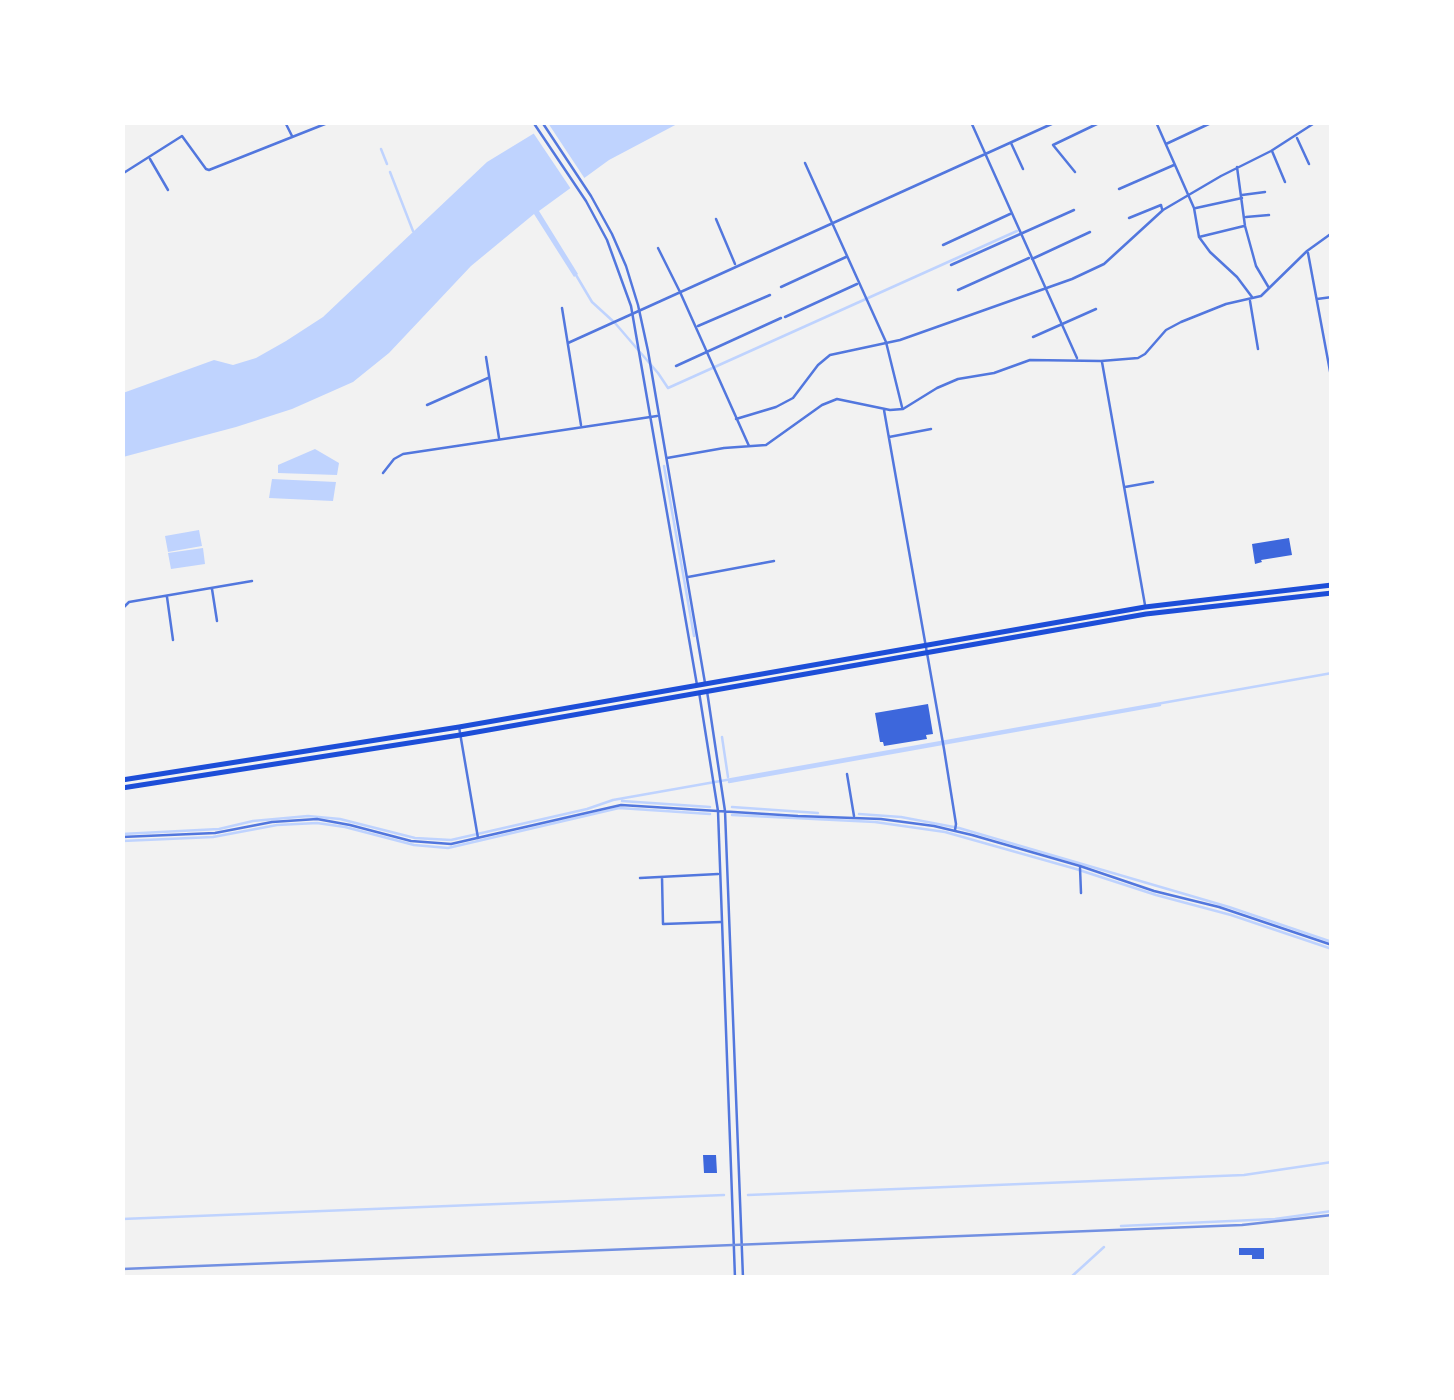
<!DOCTYPE html>
<html>
<head>
<meta charset="utf-8">
<style>
  body { margin:0 }
  #map { position:relative; width:1454px; height:1400px; overflow:hidden; background:#f2f2f2; font-family:"Roboto Condensed",sans-serif }
  canvas { display:block }
  .frame { position:absolute; inset:0; border:125px solid #fff; pointer-events:none }
</style>
</head>
<body>
<div id="map">
<canvas width="1454" height="1400"></canvas>
<div class="frame"></div>
</div>
<script>
const c = document.querySelector('canvas').getContext('2d');
c.lineJoin = 'round';
function fillPath(path, color) { c.fillStyle = color; c.fill(path, 'evenodd'); }
const toPath = rows => new Path2D(rows.map(r => 'M' + r).join(''));
function trace(path, color, width, dash) { c.strokeStyle = color; c.lineWidth = width; c.lineCap = dash ? 'butt' : 'round'; c.setLineDash(dash || []); c.stroke(path); }
fillPath(toPath([
  [551,123,679,123,609,160,539,211,578,274,574,277,534,214,471,266,389,353,353,382,292,409,236,427,123,457,123,393,214,360,233,365,256,358,286,341,323,317,487,162],
  [315,449,339,463,337,475,278,473,278,465],
  [272,479,336,482,333,501,269,498],
  [199,530,202,546,168,552,165,536],
  [203,548,205,564,171,569,168,553]
]), '#bfd3fe');
fillPath(toPath([
  [540,122,548,123,587,182,573,192,530,128]
]), '#f2f2f2');
trace(toPath([
  [188,122,192,122],
  [381,149,387,164],
  [390,172,413,231],
  [576,275,592,302,615,323,658,373,668,388,1017,231],
  [664,466,694,636],
  [722,737,728,777],
  [729,782,1160,705],
  [622,801,710,807],
  [732,807,818,813],
  [859,814,901,817,959,828,1229,907,1332,942],
  [732,815,875,822,945,832,1076,869,1156,895,1231,915,1332,949],
  [122,834,219,829,253,821,308,816,340,819,415,838,451,840,587,809,613,800,1332,673],
  [122,841,213,837,277,825,317,823,345,827,414,845,448,848,619,808,710,814],
  [748,1195,1244,1175,1332,1162],
  [122,1219,724,1195],
  [1121,1226,1275,1219,1332,1211],
  [1070,1278,1104,1247]
]), '#bfd3fe', 2.5);
fillPath(toPath([
  [1289,538,1292,555,1261,560,1262,562,1255,564,1252,544],
  [928,704,933,734,926,735,927,739,884,746,883,742,880,742,875,713],
  [703,1155,716,1155,717,1173,704,1173],
  [1239,1248,1264,1248,1264,1259,1252,1259,1252,1255,1239,1255]
]), '#3d67dc');
trace(toPath([
  [285,122,292,136],
  [971,122,1077,358],
  [1156,122,1194,208,1199,237,1210,252,1237,277,1252,297],
  [1297,138,1309,164],
  [1011,143,1023,169],
  [1166,144,1213,122],
  [1272,151,1285,182],
  [150,159,168,190],
  [805,163,886,342,902,407],
  [1237,167,1245,226,1253,255,1256,266,1269,288],
  [1075,172,1053,145,1101,122],
  [122,174,182,136,206,169,209,170,330,122],
  [1119,189,1174,165],
  [1242,195,1265,192],
  [1196,208,1242,198],
  [1246,217,1269,215],
  [1129,218,1161,205,1162,209],
  [716,219,735,264],
  [1199,237,1244,226],
  [943,245,1010,214],
  [658,248,680,292,749,446],
  [1308,253,1332,382],
  [1032,259,1090,232],
  [951,265,1074,210],
  [781,287,846,257],
  [958,290,1029,258],
  [1317,299,1332,297],
  [1250,301,1258,349],
  [562,308,581,425],
  [785,317,857,284],
  [698,326,770,295],
  [1033,337,1096,309],
  [568,343,1056,122],
  [486,357,499,438],
  [1102,362,1145,605],
  [676,366,781,318],
  [427,405,488,378],
  [884,410,944,749,956,824,955,830],
  [736,419,776,407,793,398,818,365,830,355,900,340,1072,279,1104,264,1163,210,1221,176,1271,151,1316,122],
  [889,437,931,429],
  [667,458,724,448,766,445,822,405,837,399,890,410,903,409,937,388,958,379,994,373,1030,360,1101,361,1138,358,1145,354,1166,330,1181,322,1226,304,1261,296,1307,251,1332,233],
  [383,473,394,459,403,454,657,416],
  [1125,487,1153,482],
  [688,577,774,561],
  [212,589,217,621],
  [167,597,173,640],
  [122,609,129,602,252,581],
  [459,727,478,838],
  [847,774,854,816],
  [1080,868,1081,893],
  [662,877,663,924,721,922],
  [640,878,718,874]
]), '#5277de', 2.5);
trace(toPath([
  [533,122,586,201,607,240,631,306,697,685],
  [542,122,591,196,612,234,626,266,638,305,648,351,705,683],
  [707,691,725,811,743,1278],
  [699,692,718,811,735,1278],
  [122,837,215,833,272,822,317,819,350,825,411,841,451,844,621,805,798,816,881,819,934,826,972,835,1080,866,1154,891,1219,907,1332,945]
]), '#5277de', 2.5);
trace(toPath([
  [122,780,459,727,1145,607,1332,585],
  [122,788,460,735,1146,614,1332,593]
]), '#1d4ed8', 5);
trace(toPath([
  [122,1269,1242,1225,1332,1215]
]), '#7290e2', 2.5);
</script>
</body>
</html>
